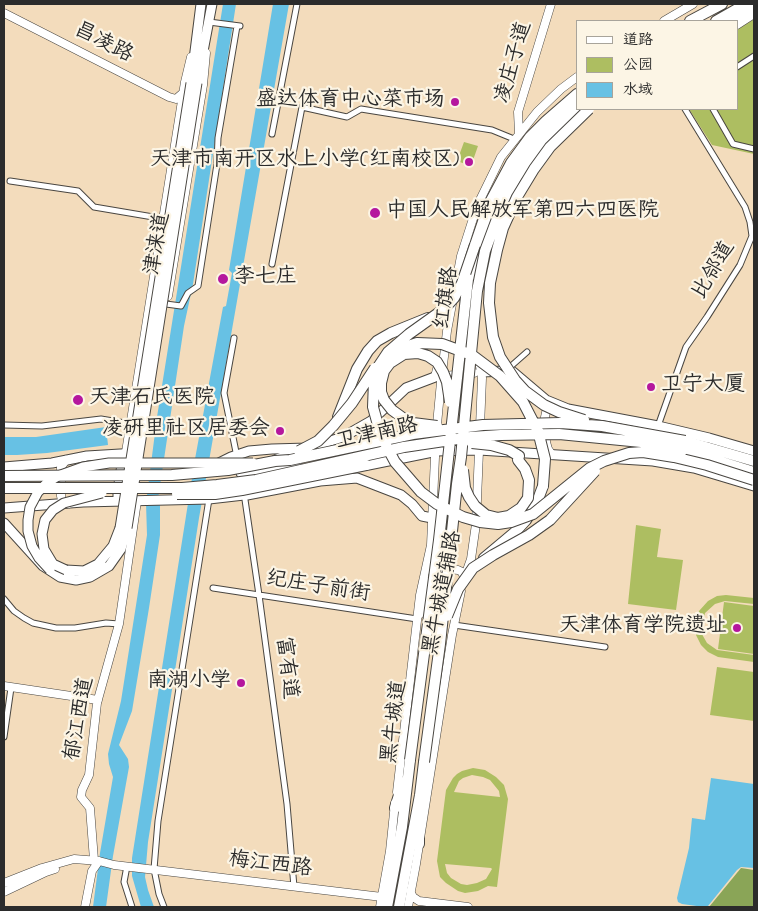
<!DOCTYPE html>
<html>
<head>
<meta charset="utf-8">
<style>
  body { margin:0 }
  #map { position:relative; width:758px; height:911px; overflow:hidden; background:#f3dcbc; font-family:"Indie Flower","LXGW WenKai TC",sans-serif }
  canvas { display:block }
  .frame { position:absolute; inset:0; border:5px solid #2b2b2b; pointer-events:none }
  .legend { position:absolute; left:576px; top:20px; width:162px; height:90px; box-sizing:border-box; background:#fcf5e5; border:1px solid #a8a49b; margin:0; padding:6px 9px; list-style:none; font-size:15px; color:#2b2b2b }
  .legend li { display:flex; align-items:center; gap:10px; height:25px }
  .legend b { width:25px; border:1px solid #a8a49b }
</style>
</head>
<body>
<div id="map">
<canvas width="758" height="911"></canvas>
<div class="frame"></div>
<ul class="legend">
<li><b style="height:6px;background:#fff"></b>道路</li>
<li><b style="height:14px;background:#adbe61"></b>公园</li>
<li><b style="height:14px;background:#67c1e4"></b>水域</li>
</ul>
</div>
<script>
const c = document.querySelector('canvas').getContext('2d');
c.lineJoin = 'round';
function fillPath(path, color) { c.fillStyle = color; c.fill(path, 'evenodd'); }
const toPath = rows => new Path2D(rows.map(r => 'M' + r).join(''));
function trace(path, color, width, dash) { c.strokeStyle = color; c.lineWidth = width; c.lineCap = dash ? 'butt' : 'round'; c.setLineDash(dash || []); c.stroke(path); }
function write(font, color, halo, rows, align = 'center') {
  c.font = font + ' "Indie Flower","LXGW WenKai TC",sans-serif'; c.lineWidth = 4.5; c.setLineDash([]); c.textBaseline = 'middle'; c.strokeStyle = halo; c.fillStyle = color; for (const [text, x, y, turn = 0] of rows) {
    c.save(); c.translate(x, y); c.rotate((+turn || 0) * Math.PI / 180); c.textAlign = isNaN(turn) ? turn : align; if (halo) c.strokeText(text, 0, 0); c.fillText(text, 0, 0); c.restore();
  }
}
fillPath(toPath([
  [754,19,754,154,712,145,689,109,737,109,737,30],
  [464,142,478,146,471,166,457,161],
  [636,525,661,529,657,557,683,560,676,610,628,604],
  [726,595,754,598,754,604,725,601,715,604,705,613,702,626,703,636,707,643,717,650,754,655,754,662,718,657,708,652,701,645,696,635,696,623,699,611,708,601,717,596],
  [724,602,754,606,754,654,718,649],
  [717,667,754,672,754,721,710,715],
  [473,768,485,770,496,777,504,785,508,799,497,887,488,886,478,891,465,893,458,891,446,883,440,877,437,861,446,790,453,778,457,774,462,771],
  [472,775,483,777,490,780,499,791,500,797,454,792,459,781,463,778],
  [445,864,491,868,492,869,486,879,477,883,467,885,461,884,451,878,447,873]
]), '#adbe61');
fillPath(toPath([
  [741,868,754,870,754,907,709,907]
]), '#8aa557');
fillPath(toPath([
  [223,4,236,4,193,284,184,326,158,499,160,505,160,535,149,608,132,711,119,745,128,759,129,767,113,856,106,907,93,907,100,853,113,777,109,764,108,754,121,701,147,535,146,503,157,417],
  [273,4,289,4,199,518,148,842,145,877,148,890,154,907,141,907,132,876,132,858,195,459,223,307,226,306,232,273,229,270],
  [106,427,108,445,47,453,17,455,4,455,4,437,36,437],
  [711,778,754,784,754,868,741,867,737,870,708,906,704,907,682,904,678,902,677,898,689,848,692,818,705,820]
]), '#67c1e4');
const street = toPath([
  [209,22,240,26],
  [737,67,754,56],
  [713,109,733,144,754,149],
  [272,134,297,4],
  [10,181,78,191,94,207,165,219],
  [272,264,302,107,347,117,361,109,492,130,514,139],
  [166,304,181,306,188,293,198,286,217,164,218,138,237,26],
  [234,338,224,393,237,457],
  [510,367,527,352],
  [4,425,42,426,101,419,131,424],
  [658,426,686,347,707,317,740,265,752,236,750,222,745,207,685,109],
  [244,493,259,595,287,804,294,887],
  [213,588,417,619],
  [4,599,14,611,24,618,33,623,56,628,75,628,106,623,119,624],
  [454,625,605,647],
  [4,737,11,688],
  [127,866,124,882,132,907],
  [164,907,159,894,154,869,158,821,209,499]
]);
const secondary = toPath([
  [4,13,169,97,176,99,183,93],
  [664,21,693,4],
  [737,25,754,14],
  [519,133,518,112,551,4],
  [168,296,203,85,206,53],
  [471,341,468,333,468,327,475,271,479,248,493,213,508,182,533,143,556,119,577,102],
  [439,361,435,377,474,373],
  [550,405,547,408,545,417,546,442,548,449,552,455],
  [126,452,185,82,191,57],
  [66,460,61,467,61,496,62,500,68,504],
  [432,571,438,568,458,570,462,572,464,577],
  [466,573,471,559,476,524,482,378,480,366],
  [420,614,424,605,429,582],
  [4,686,98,700],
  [397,792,420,595,431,545,436,435,441,382,447,331,461,256,477,206,501,157,537,112,561,89,577,77],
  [94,860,90,808,81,797,82,790,89,775,97,703,119,624,137,501],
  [4,883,42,868,74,859,99,861,114,865,382,897],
  [410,891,413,897,419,901,468,907],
  [4,892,46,872,55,869],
  [85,907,92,871,99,861],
  [380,907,390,851,395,803],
  [408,907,416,864,452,635,461,591]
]);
const primary = toPath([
  [191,83,201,4],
  [197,83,212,4],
  [482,372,505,371,513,372,546,400,568,409,658,426,709,438,754,451],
  [435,451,479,450,653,461,694,468,754,486],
  [217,464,231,457,249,451,272,449,308,448,343,437,371,421,406,388,435,377],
  [4,467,52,463,87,456,137,453],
  [241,473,297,463],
  [247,495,320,481,357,478,401,495,412,504,422,516,432,518],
  [120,501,118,498,118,490,123,458],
  [4,508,83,502,209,499,244,495,259,484,274,468],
  [4,523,43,566,60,577,76,580,90,577,109,566,121,549,127,528],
  [66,570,84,571,98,564,113,546,120,528]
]);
const highway = toPath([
  [690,21,722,4],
  [716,21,746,4],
  [731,21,754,8],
  [501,208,516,178,533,154,553,130,577,109],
  [475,245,489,204,511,163,530,137,546,121,577,94],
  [338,417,357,369,368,351,377,341,391,333,428,318],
  [685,441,754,461],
  [683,450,754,472],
  [276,460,299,451],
  [366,465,435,451],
  [484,558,515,532,526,520,537,502,543,486],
  [395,808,403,782],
  [419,844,419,826],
  [387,907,402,827,410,760],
  [399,907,420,795,424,762]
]);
trace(street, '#494641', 7);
trace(secondary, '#494641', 9);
trace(primary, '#494641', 11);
trace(highway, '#494641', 12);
trace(street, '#fff', 5);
trace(secondary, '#fff', 8);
trace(primary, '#fff', 9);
trace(highway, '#fff', 10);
const primaryBridge = toPath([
  [120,528,191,83],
  [127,528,197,83],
  [50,570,39,558,32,546,28,531,28,520,30,507,38,492,47,483,58,476,83,467,109,463,253,463],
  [66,570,53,564,44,549,42,534,45,520,53,510,64,503,102,493]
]);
const highwayBridge = toPath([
  [475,245,462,283,454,298,444,309,409,334,388,352,378,367,374,381,373,407,381,436,395,462,421,492,437,504,463,517,480,522,498,524,511,522,533,514,590,468,604,461,629,453,643,452,674,457,707,465,754,480],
  [392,353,400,349,417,343,442,344,472,355,500,376,523,402,538,431,545,459,543,486],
  [584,420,559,412,544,405,525,391,515,380,500,357,493,337,489,303,490,283,497,250,503,228,517,197,534,169,550,147,589,109],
  [437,426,413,423,403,418,392,410,384,400,381,392,381,383,384,371,390,363,404,354,418,353,428,356,437,362,443,372,447,382,450,402],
  [299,451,318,441,333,426,352,403,375,368],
  [463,470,465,488,469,497,475,506,486,515,498,518,509,516,521,508,528,498,529,480,525,469,518,460,519,456,509,450,491,445,472,443],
  [4,476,172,475,228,470,275,461,290,460,413,434,483,425,560,423,602,426,685,441],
  [4,488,182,488,217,485,256,480,404,447,471,437,501,435,559,434,641,442,683,450],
  [177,494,215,494,242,490,366,465],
  [447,616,458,589,473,568,493,555,529,535,550,520,595,471],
  [410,760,439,540,468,279],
  [424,762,440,644,457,484,461,457,477,291,485,251,501,208]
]);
trace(primaryBridge, '#494641', 11, []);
trace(highwayBridge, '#494641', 12, []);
trace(primaryBridge, '#fff', 9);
trace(highwayBridge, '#fff', 10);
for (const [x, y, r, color] of [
  [455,102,5,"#b5179e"],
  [469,162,5,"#b5179e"],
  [375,213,6,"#b5179e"],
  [223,279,6,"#b5179e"],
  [651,387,5,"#b5179e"],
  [78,400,6,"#b5179e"],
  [280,431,5,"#b5179e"],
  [737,628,5,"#b5179e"],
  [241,683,5,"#b5179e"]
]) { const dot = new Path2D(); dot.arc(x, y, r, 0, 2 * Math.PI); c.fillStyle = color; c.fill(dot); trace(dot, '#fcf5e5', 2); }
write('21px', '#2b2b2b', '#fcf5e5', [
  ["昌凌路",103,44,27],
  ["凌庄子道",515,63,-74],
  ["津涞道",159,244,-80],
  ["比邻道",715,271,-60],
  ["红旗路",448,298,-82],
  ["卫津南路",377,435,-12],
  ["纪庄子前街",318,588,9],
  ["黑牛城道辅路",444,593,-79],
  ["富有道",285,668,83],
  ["郁江西道",81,719,-80],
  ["黑牛城道",396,722,-83],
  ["梅江西路",270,866,7]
]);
write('21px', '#2b2b2b', '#fcf5e5', [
  ["盛达体育中心菜市场",445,102],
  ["天津市南开区水上小学(红南校区)",459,162],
  ["中国人民解放军第四六四医院",386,213,"left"],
  ["李七庄",234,279,"left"],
  ["卫宁大厦",661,387,"left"],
  ["天津石氏医院",89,400,"left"],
  ["凌研里社区居委会",270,431],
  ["天津体育学院遗址",727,628],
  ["南湖小学",231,683]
], 'right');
</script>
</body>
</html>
